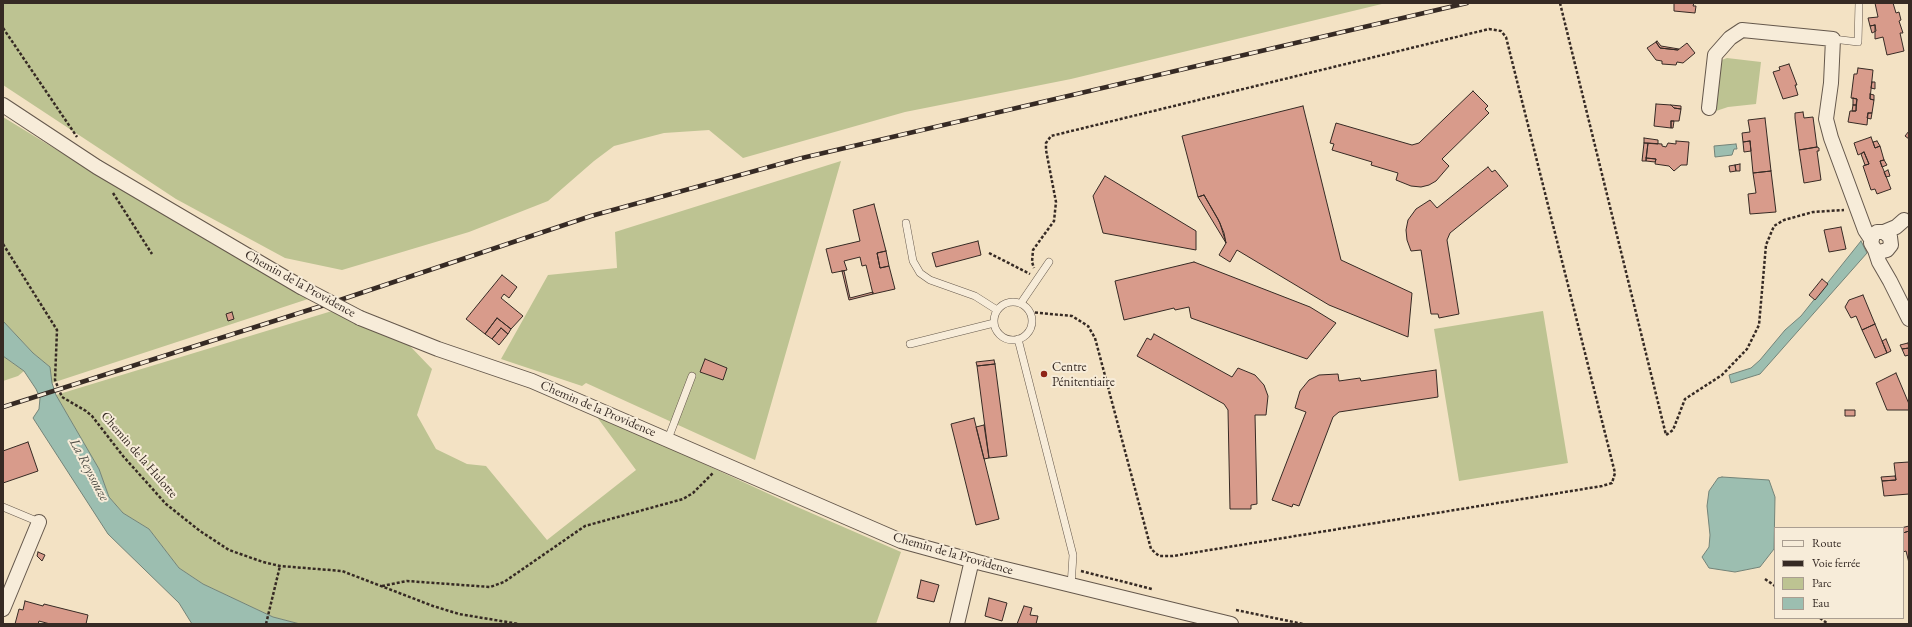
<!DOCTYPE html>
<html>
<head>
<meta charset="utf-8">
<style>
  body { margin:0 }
  #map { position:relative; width:1912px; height:627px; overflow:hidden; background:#f3e2c4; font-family:"EB Garamond",serif }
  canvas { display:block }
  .frame { position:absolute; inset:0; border:4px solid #362a24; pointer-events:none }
  .legend { position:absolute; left:1774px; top:527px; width:130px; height:92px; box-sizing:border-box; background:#f7ecd9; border:1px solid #aa9e91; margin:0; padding:5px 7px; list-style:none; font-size:12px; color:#362a24 }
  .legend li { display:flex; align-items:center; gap:8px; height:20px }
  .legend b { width:20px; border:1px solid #aa9e91 }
</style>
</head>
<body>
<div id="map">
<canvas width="1912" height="627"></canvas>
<div class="frame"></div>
<ul class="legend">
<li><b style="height:5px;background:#f7ecd9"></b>Route</li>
<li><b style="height:5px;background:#362a24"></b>Voie ferrée</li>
<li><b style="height:11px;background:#bdc392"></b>Parc</li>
<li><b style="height:11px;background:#9cbeb0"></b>Eau</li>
</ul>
</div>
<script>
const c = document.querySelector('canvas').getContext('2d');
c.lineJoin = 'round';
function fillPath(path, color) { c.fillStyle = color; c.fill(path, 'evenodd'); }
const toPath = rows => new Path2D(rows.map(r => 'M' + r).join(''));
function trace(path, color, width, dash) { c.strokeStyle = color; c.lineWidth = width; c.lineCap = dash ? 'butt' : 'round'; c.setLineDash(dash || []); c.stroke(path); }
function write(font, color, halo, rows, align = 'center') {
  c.font = font + ' "EB Garamond",serif'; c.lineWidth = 4; c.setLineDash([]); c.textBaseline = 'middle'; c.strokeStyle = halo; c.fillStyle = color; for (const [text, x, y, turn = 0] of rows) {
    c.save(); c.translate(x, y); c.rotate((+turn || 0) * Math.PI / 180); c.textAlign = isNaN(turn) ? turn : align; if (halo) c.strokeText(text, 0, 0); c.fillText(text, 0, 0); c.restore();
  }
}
fillPath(toPath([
  [3,3,1386,3,1071,79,905,112,743,158,709,130,664,133,614,146,594,161,548,201,469,232,342,270,285,258,176,199,3,85],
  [1727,58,1761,62,1756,104,1728,107,1713,112,1719,61],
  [3,117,152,208,308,299,52,383,50,367,33,353,3,321],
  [841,161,755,460,586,383,582,386,501,359,548,275,617,268,615,232],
  [332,311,409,345,432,369,417,415,436,449,467,464,486,466,547,540,636,470,594,413,795,506,901,552,876,624,300,624,273,617,203,584,179,568,149,529,123,513,109,497,99,469,56,395],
  [1543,311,1568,463,1459,481,1434,329],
  [3,356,24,371,18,376,3,381]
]), '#bdc392');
const water = toPath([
  [1736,144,1737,149,1734,149,1732,155,1715,157,1714,146,1736,144],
  [1861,241,1867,253,1760,374,1731,383,1729,375,1751,368,1760,360,1785,330,1801,316,1861,241],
  [3,321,33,353,50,367,52,383,56,395,99,469,109,497,123,513,149,529,179,568,203,584,273,617,300,624,192,624,179,603,108,534,33,418,39,409,40,398,36,389,24,371,3,356,3,321],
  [1722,477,1769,480,1775,497,1774,549,1760,567,1735,572,1709,568,1702,557,1709,547,1710,535,1707,506,1709,491,1718,478,1722,477]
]);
fillPath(water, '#9cbeb0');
trace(water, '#738378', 1);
const building = toPath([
  [1674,3,1694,3,1693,6,1696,6,1695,13,1674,11,1674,3],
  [1875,3,1893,3,1896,13,1899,12,1901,20,1899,21,1903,33,1900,33,1904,51,1887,55,1883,37,1875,39,1875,25,1870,26,1868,18,1878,17,1875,3],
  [1875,25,1876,31,1872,33,1870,26,1875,25],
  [1657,41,1661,46,1679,49,1678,50,1660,48,1656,42,1657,41],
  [1656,42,1660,48,1678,50,1687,43,1695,53,1683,63,1677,62,1676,65,1662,64,1662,61,1656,60,1647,48,1656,42],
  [1789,64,1797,85,1795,85,1798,95,1783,99,1773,72,1780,70,1779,67,1789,64],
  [1858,68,1873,70,1870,99,1874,100,1872,113,1868,113,1867,125,1848,122,1850,111,1856,111,1857,99,1851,98,1854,74,1857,74,1858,68],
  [1872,82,1875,82,1875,89,1871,88,1872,82],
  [1473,91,1488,106,1485,109,1489,113,1442,159,1449,166,1436,181,1429,185,1421,187,1411,186,1396,180,1398,173,1371,165,1372,162,1332,150,1334,144,1330,143,1336,123,1412,145,1419,143,1473,91],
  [1870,94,1874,95,1874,100,1870,99,1870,94],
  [1853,98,1857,99,1856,105,1853,105,1853,98],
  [1656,104,1671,105,1674,108,1681,109,1679,121,1671,121,1671,128,1654,126,1656,104],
  [1671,105,1681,106,1681,109,1674,108,1671,105],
  [1853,105,1856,105,1856,111,1852,111,1853,105],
  [1303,106,1341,260,1412,293,1408,337,1329,305,1237,250,1230,262,1219,255,1226,243,1224,233,1218,219,1204,195,1198,197,1182,136,1303,106],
  [1803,112,1804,118,1813,117,1817,147,1799,150,1795,118,1795,113,1803,112],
  [1868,113,1872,113,1871,119,1867,118,1868,113],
  [1765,118,1771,171,1753,173,1750,141,1743,142,1742,133,1750,132,1748,120,1765,118],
  [1671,121,1674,121,1673,128,1671,128,1671,121],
  [1909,131,1909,139,1905,136,1909,131],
  [1871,137,1875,148,1880,146,1884,160,1880,161,1891,189,1877,194,1875,189,1871,190,1863,166,1869,164,1864,152,1858,155,1854,143,1871,137],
  [1644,138,1658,140,1658,144,1644,143,1644,138],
  [1676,141,1689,142,1687,165,1681,165,1674,171,1669,166,1655,164,1656,159,1646,158,1648,143,1662,144,1662,146,1666,147,1668,143,1676,144,1676,141],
  [1750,141,1751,151,1744,152,1743,142,1750,141],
  [1877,141,1880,146,1875,148,1873,142,1877,141],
  [1644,143,1648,143,1646,161,1642,161,1644,143],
  [1817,147,1819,148,1819,151,1817,151,1821,180,1804,183,1799,150,1817,147],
  [1864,152,1869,164,1865,165,1861,154,1864,152],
  [1646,158,1656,159,1655,162,1646,161,1646,158],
  [1884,160,1887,165,1882,167,1880,161,1884,160],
  [1740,164,1740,171,1736,171,1735,165,1740,164],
  [1735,165,1736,171,1730,172,1729,166,1735,165],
  [1488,167,1492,172,1495,170,1508,186,1450,233,1447,240,1459,314,1439,318,1438,314,1431,314,1421,250,1411,251,1407,240,1406,230,1408,220,1416,209,1430,200,1437,208,1488,167],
  [1888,170,1890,176,1886,177,1884,172,1888,170],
  [1771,171,1776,212,1750,214,1748,194,1756,193,1753,173,1771,171],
  [1105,176,1196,231,1196,250,1103,233,1093,196,1105,176],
  [1204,195,1220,223,1226,243,1198,197,1204,195],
  [874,204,886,251,877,253,880,268,889,266,895,289,873,294,866,265,862,266,860,257,844,261,847,270,832,273,826,249,860,241,853,210,874,204],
  [1841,227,1846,249,1829,252,1824,230,1841,227],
  [978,241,981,255,936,267,932,253,978,241],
  [886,251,889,266,880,268,877,253,886,251],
  [1194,262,1310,307,1336,323,1307,359,1191,318,1189,307,1175,310,1174,308,1124,320,1115,281,1194,262],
  [842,271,844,271,850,298,873,292,873,294,849,300,842,271],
  [502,275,517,287,509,298,504,294,501,298,523,316,511,329,497,318,485,334,466,319,502,275],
  [1822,279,1828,284,1815,300,1809,295,1822,279],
  [1863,295,1875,324,1862,330,1856,316,1851,318,1845,307,1849,300,1863,295],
  [232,312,234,319,228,321,226,314,232,312],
  [497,318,511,329,508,334,501,328,492,339,485,334,497,318],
  [1875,324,1887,353,1875,358,1862,330,1875,324],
  [501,328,508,334,499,345,492,339,501,328],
  [1154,334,1232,377,1238,368,1255,375,1264,385,1268,396,1266,415,1255,415,1257,504,1251,505,1251,509,1230,509,1228,410,1224,404,1137,356,1147,338,1151,340,1154,334],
  [1886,339,1891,351,1887,353,1882,341,1886,339],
  [1908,343,1909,348,1902,349,1900,345,1908,343],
  [1909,348,1909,355,1905,356,1902,349,1909,348],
  [705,359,727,368,723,380,700,372,705,359],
  [994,360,995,364,977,366,976,362,994,360],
  [995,364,1007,456,989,458,977,366,995,364],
  [1436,370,1438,397,1339,412,1333,417,1299,506,1293,504,1292,507,1272,500,1306,412,1295,408,1300,391,1309,380,1319,375,1338,374,1339,381,1360,378,1361,381,1436,370],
  [1896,373,1909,404,1909,410,1887,410,1876,383,1896,373],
  [1845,410,1855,410,1855,416,1845,416,1845,410],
  [974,418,999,519,976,525,951,424,974,418],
  [984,425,989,458,984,459,976,427,984,425],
  [28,442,38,471,3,483,3,451,28,442],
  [1909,462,1909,494,1884,496,1882,481,1896,480,1894,463,1909,462],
  [1895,476,1896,480,1882,481,1881,477,1895,476],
  [1909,526,1909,531,1903,533,1903,528,1901,528,1909,526],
  [1909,531,1909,563,1906,551,1903,552,1903,533,1909,531],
  [38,552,45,555,42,561,37,556,38,552],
  [921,580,939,585,934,602,917,598,921,580],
  [989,598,1007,603,1002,621,985,616,989,598],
  [25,601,43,606,44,604,88,615,86,624,50,624,39,621,38,624,15,624,19,609,23,610,25,601],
  [1024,606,1032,608,1030,615,1038,616,1036,624,1017,624,1024,606]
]);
fillPath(building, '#d89b8b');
trace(building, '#362a24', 1);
const lane = toPath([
  [1833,39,1858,42,1859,3],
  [906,223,913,261,920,273,930,280,975,296,997,310],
  '994 321a19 19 0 1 1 38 0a19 19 0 1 1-38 0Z',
  [1021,303,1049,262],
  [1018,339,1073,555,1071,586],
  [910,344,994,323],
  [668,439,692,376],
  [3,507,39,522]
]);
const street = toPath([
  [3,105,97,167,301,287],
  [1709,108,1715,55,1730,38,1742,30,1833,39,1831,83,1826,119,1831,138,1865,230,1871,239],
  [1884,232,1890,237,1891,245,1887,250,1879,252,1875,250,1871,243,1873,235,1877,232,1884,232,1896,227,1904,220],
  [1875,250,1879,262,1890,281,1909,319],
  [360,318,438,349,532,381,901,541,985,564,1231,624],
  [3,609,39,522],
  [957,624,972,560]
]);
trace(lane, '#65584c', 8);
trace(street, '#65584c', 16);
trace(toPath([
  [1560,3,1666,435,1673,430,1685,399,1722,375,1747,349,1759,325,1766,245,1774,226,1784,220,1813,212,1844,210],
  [3,28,77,137],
  [113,193,152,254],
  [3,244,57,330,55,380,62,397,86,411,92,416,123,456,166,504,200,531,229,550,263,562,280,566,342,571,433,606,459,614,519,624],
  [989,253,1030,274],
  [1030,312,1072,316,1088,326,1095,338,1151,549,1159,556,1173,556,1602,486,1612,483,1615,473,1506,37,1501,31,1489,29,1051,136,1046,143,1046,150,1056,202,1054,221,1033,250,1032,262,1034,268],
  [1081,571,1152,589],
  [1765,579,1775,586],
  [382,586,407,581,490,587,504,582,585,526,683,499,693,493,713,473],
  [1236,610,1303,624],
  [1820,618,1828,624],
  [266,624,280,566]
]), '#362a24', 2.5, [3, 2]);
trace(lane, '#f7ecd9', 7);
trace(street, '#f7ecd9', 14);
const rail = toPath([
  [3,407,334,302,591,216,802,158,1467,3]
]);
trace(rail, '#362a24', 4.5);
trace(rail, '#f7ecd9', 3, [9]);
const streetBridge = toPath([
  [301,287,360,318]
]);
trace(streetBridge, '#65584c', 16, []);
trace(streetBridge, '#f7ecd9', 14);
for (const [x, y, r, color] of [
  [1044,374,4,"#8f2418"]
]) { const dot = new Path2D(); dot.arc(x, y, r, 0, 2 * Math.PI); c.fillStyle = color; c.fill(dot); trace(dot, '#f7ecd9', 1.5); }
write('13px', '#362a24', '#f7ecd9', [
  ["Chemin de la Providence",300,284,29],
  ["Chemin de la Providence",598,409,23],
  ["Chemin de la Hulotte",139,455,49],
  ["Chemin de la Providence",953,554,16]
]);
write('13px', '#362a24', '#f7ecd9', [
  ["Centre",1052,367],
  ["Pénitentiaire",1052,382]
], 'left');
write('italic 14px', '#504f47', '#f7ecd9', [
  ["La Reyssouze",89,470,62]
]);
</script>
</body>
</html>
